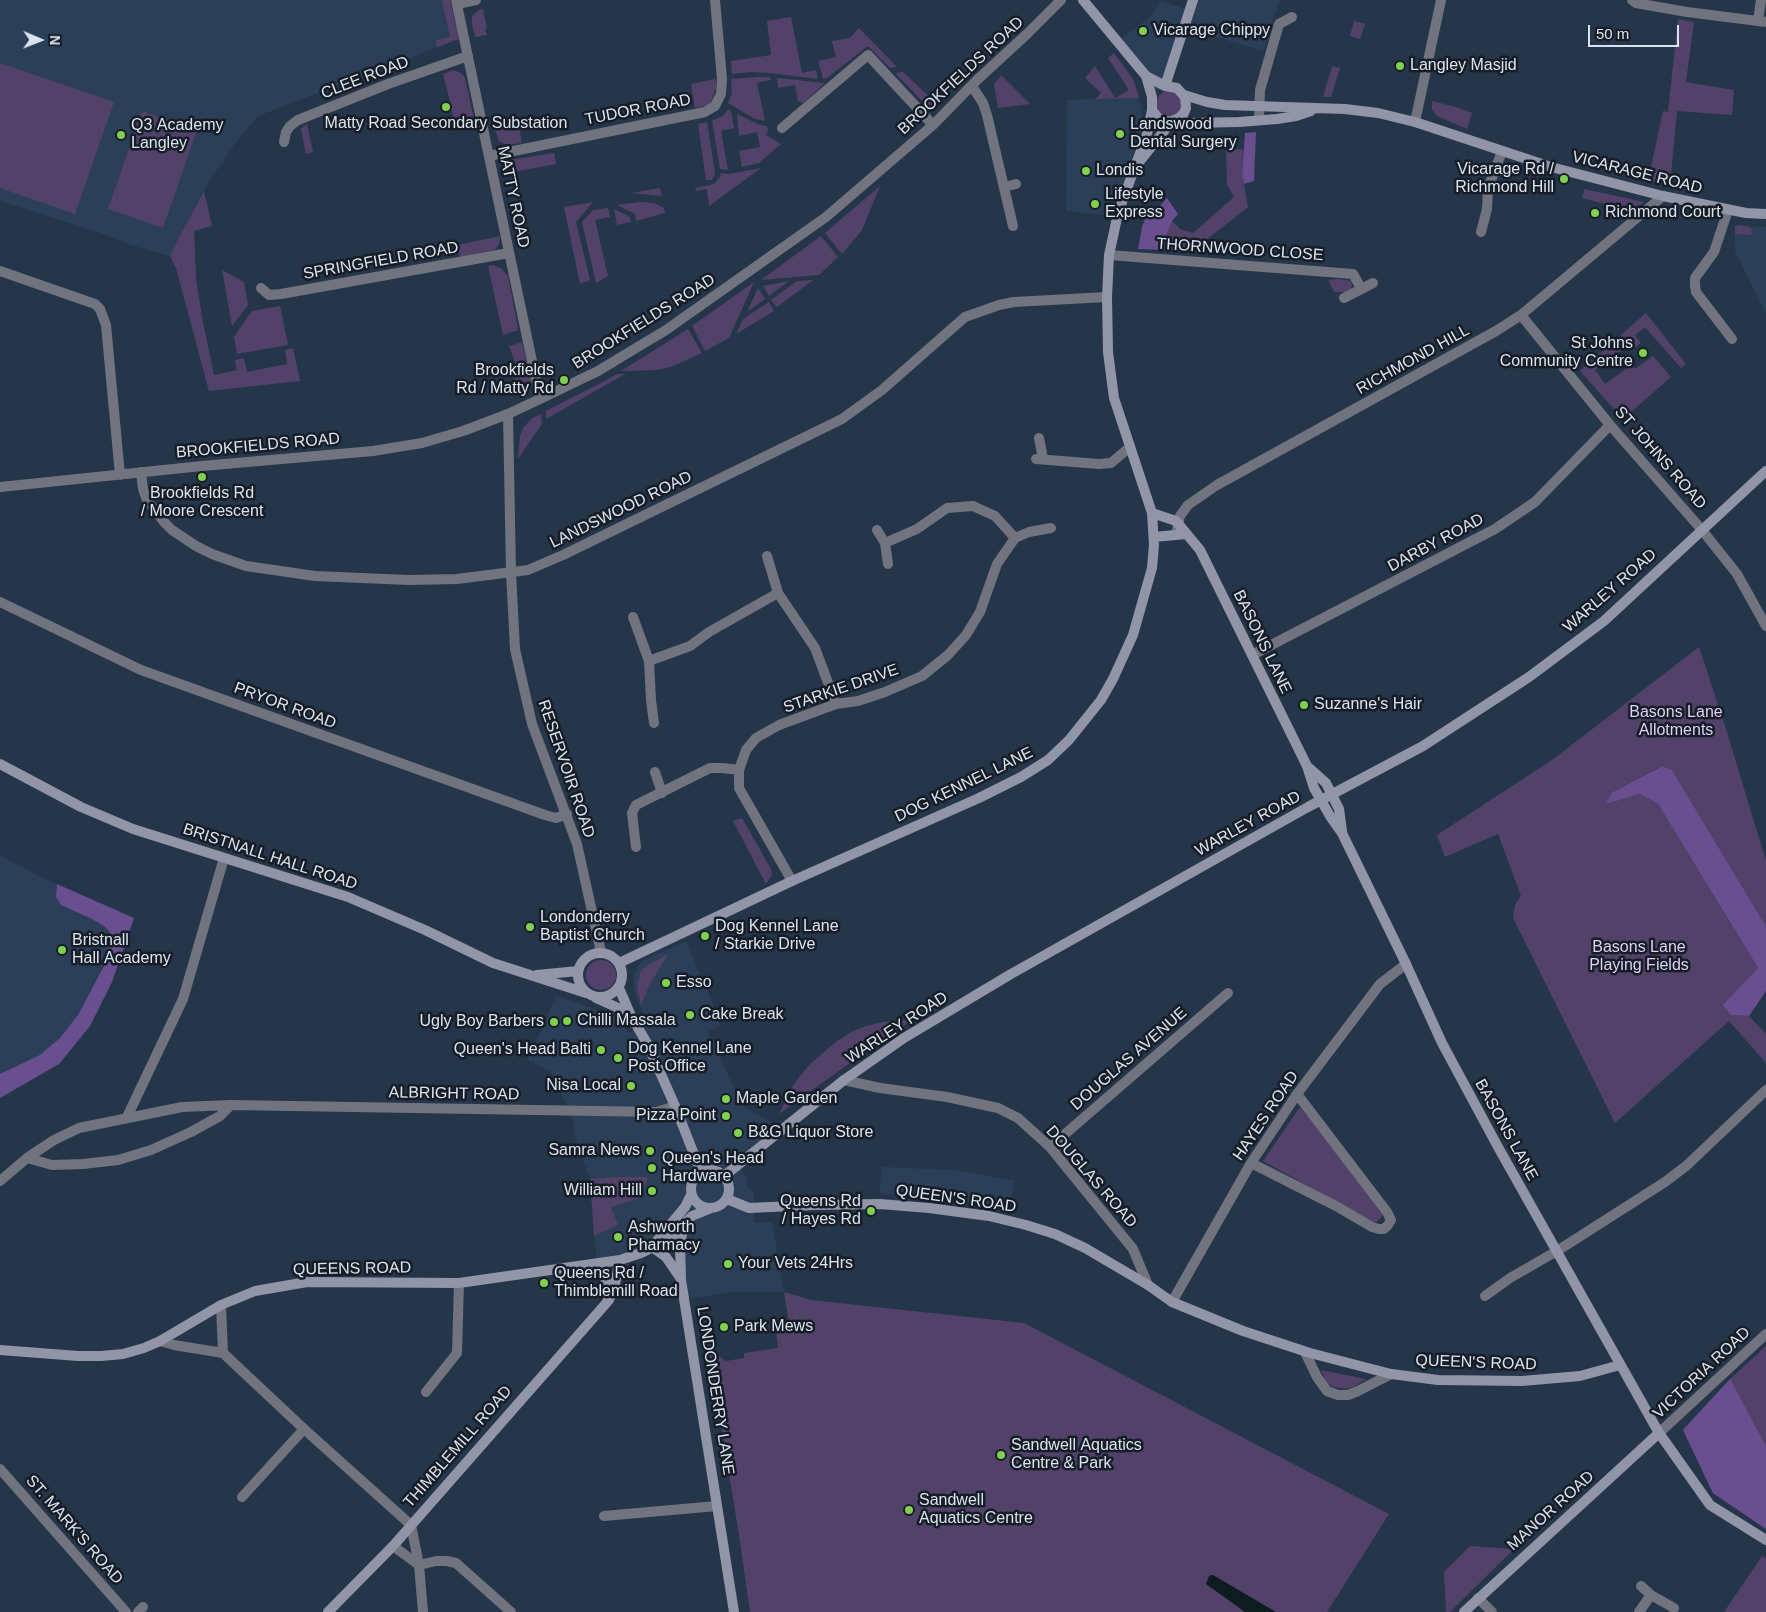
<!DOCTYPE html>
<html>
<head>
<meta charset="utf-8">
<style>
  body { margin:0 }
  #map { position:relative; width:1766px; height:1612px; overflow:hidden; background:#26364a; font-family:Arial,sans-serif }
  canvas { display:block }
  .north { position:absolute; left:15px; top:15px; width:50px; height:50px; -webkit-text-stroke:4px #161d26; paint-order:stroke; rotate:91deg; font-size:14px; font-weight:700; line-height:20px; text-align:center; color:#dae4f1 }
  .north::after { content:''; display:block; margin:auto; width:18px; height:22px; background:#dae4f1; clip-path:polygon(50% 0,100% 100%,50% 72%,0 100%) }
  .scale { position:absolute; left:1588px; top:25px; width:91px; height:22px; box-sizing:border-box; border:2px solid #dae4f1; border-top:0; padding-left:6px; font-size:15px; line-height:18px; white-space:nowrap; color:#dae4f1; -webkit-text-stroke:4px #161d26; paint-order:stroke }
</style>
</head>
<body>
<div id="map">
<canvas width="1766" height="1612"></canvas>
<div class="north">N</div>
<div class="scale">50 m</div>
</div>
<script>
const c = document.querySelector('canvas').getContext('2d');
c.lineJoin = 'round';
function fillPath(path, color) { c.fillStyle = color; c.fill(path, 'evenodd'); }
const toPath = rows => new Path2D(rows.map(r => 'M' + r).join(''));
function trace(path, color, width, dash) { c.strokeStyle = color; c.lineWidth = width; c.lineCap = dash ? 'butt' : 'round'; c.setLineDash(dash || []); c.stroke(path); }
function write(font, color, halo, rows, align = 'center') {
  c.font = font + ' Arial,sans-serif'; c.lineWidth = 5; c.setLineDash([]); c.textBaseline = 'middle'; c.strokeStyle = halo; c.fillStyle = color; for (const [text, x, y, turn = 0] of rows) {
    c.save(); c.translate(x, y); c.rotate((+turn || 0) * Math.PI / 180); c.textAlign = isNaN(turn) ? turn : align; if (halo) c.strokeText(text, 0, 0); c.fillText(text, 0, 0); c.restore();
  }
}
fillPath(toPath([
  [0,0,450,0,459,39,258,116,233,146,223,162,210,179,177,241,170,256,131,245,95,231,0,201],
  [1193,0,1280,0,1263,51,1184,27,1165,86,1157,91,1117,42,1149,18,1161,1,1189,10],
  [1139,97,1142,115,1142,131,1114,206,1113,216,1066,211,1067,100],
  [1735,226,1766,227,1766,314,1735,251],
  [0,855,44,879,134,918,112,982,90,1026,59,1064,0,1098],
  [686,941,712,1002,720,1025,708,1032,743,1106,769,1121,781,1130,738,1165,748,1179,746,1184,750,1190,754,1192,754,1223,772,1222,784,1292,732,1292,702,1297,685,1297,678,1261,673,1251,658,1241,652,1247,598,1264,596,1253,590,1179,576,1142,573,1121,553,1075,548,1070,528,1060,556,996,582,1004,618,1019,629,1033,647,1024,634,991,634,977,637,967,644,960],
  [881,1167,956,1170,1015,1181,1008,1211,965,1203,880,1193]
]), '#2b3f58');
fillPath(toPath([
  [442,0,450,0,459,39,437,47,436,40,450,37],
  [483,9,487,29,485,29,487,35,475,37,472,24,472,16,479,10],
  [791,17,802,73,816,70,818,79,769,73,751,72,732,74,731,61,771,55,767,21],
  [1678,19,1694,22,1686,82,1734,90,1732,115,1677,111,1670,186,1648,181,1663,111,1668,112],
  [1354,21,1365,24,1360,39,1350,36],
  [859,28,897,67,890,68,868,46,827,78,823,79,818,61,836,57,832,41,850,38],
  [1114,53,1133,79,1139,97,1135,98,1095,99,1101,93,1085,78,1095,66,1115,98,1129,90,1108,58],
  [0,63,114,102,75,214,0,188],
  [1332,66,1340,68,1331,97,1323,97],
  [453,70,461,73,465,78,475,124,455,129,450,101,443,74],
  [903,72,936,103,930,109,895,73],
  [1001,76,1002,76,1030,104,998,108,994,84],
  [756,77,770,77,771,80,757,83,765,121,755,119,728,103,732,93,731,79],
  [777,78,825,83,803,103,798,101,795,85,778,88],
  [716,79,716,88,711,102,708,105,695,108,691,84],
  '1156 104a13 13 0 1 1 26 0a13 13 0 1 1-26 0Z',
  [1432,101,1456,107,1472,113,1467,129,1437,116,1432,109],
  [728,109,731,111,734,128,721,131,728,170,720,169,712,121,723,116],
  [142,111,197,130,163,228,108,209],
  [737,114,760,125,767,126,768,131,766,135,781,144,759,163,742,167,739,151,760,147,757,132,739,136],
  [518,122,522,143,506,145,499,141,494,127],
  [707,122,715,173,712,180,706,180,698,124],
  [307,124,313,152,306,154,301,129],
  [1243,149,1242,174,1248,207,1192,251,1165,250,1165,239,1172,221,1180,229,1193,233,1234,197,1227,185,1226,150],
  [554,153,556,164,502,174,503,170,510,160],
  [761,168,709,206,707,189,696,191,695,188,714,184,720,177,721,173,729,174],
  [880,186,862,230,842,254,825,233],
  [660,188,662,196,631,193],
  [1584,189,1644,202,1634,211,1582,198],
  [204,191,212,226,194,231,196,277,202,318,214,375,237,370,235,360,244,358,247,372,287,364,285,350,293,348,300,381,209,391,176,268,170,256,177,241],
  [593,202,576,222,590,280,580,284,564,207],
  [640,202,654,203,664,208,665,213,636,221,635,214,617,205],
  [608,208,610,217,595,220,608,276,596,283,582,222,593,210],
  [614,209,630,217,631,222,617,225],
  [1739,225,1749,227,1752,230,1751,235,1735,234,1735,226],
  [500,236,499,244,495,250,460,257,458,245],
  [821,236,838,257,819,275,761,280],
  [493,265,502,269,508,276,517,323,518,330,503,335,488,266],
  [222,270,244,282,248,305,232,326],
  [1338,279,1351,281,1352,285,1351,289,1345,292,1334,292,1328,280],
  [813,280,777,307,771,300,797,281],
  [789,281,769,296,763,286],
  [754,282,729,338,705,351,692,326],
  [758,288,765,299,747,312],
  [769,302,774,311,736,334,743,319],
  [280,306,288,345,237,354,234,337,252,311],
  [1646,313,1686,364,1681,368,1645,327,1635,335,1641,343,1636,347,1629,337,1619,345,1622,350,1595,370,1605,384,1632,365,1635,369,1653,356,1671,377,1623,419,1580,371],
  [688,329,702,353,673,366,659,370,621,371],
  [522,342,531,382,528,391,525,396,520,398,513,379,520,376,509,346],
  [618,374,625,374,546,419,546,411],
  [541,414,542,424,518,459,520,436,523,428,532,418],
  [1699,647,1726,729,1766,861,1766,926,1672,770,1661,766,1611,793,1607,803,1640,794,1658,804,1758,968,1731,1015,1749,1016,1766,1034,1766,1063,1729,1021,1615,1123,1513,918,1515,905,1521,896,1498,834,1445,857,1437,835,1552,760],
  [742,818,771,869,772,875,766,884,733,821],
  [668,954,650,984,641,1005,637,987,641,971,645,967],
  '586 975a15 15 0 1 1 30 0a15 15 0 1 1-30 0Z',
  [903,1020,911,1021,890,1034,779,1114,792,1087,800,1076,811,1063,837,1041,851,1032,866,1026,883,1022],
  [1300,1107,1348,1165,1383,1215,1377,1222,1373,1222,1263,1161],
  [616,1177,645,1177,648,1178,640,1198,611,1207,618,1225,594,1236,590,1179],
  [784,1292,811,1300,1024,1323,1389,1514,1327,1612,750,1612,739,1535,705,1326,711,1320,716,1354,726,1361,744,1358,744,1353,778,1348,776,1331,790,1329],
  [1766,1346,1766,1529,1713,1493,1683,1430,1730,1379],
  [1321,1370,1366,1379,1353,1387,1346,1389,1333,1387,1326,1382],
  [1470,1546,1514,1549,1450,1612,1446,1612,1444,1572],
  [1762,1556,1766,1558,1766,1612,1724,1612]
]), '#524269');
fillPath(toPath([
  [1256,132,1254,181,1244,184,1242,174,1245,133],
  [1167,198,1178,214,1172,221,1165,239,1165,250,1138,249,1142,227,1147,214,1152,206,1158,208],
  [1662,766,1672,770,1766,926,1766,991,1749,1016,1731,1015,1723,1005,1758,968,1658,804,1640,794,1606,804,1611,793],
  [57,884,134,918,112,982,90,1026,59,1064,0,1098,0,1074,40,1055,60,1038,78,1015,104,966,110,932,104,926,92,919,61,905,56,897],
  [1730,1379,1766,1446,1766,1529,1713,1493,1683,1430]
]), '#694e90');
fillPath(toPath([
  [1211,1575,1213,1575,1276,1612,1245,1612,1206,1584,1209,1576]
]), '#0d1c1e');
trace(toPath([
  [456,0,540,399],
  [1632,0,1636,3,1687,12,1766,22],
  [457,4,476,0],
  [1758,21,1761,0],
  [972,86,983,103,987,115,1013,226],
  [1259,120,1260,90,1279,24,1292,17],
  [1415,122,1441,0],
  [782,128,868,55,933,125],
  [284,142,286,132,290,126,298,120,388,84,468,56],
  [489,156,705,112,715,106,721,94,722,79,715,0],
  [1004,187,1016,184],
  [1728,210,1714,252,1695,278,1695,285,1696,292,1732,339],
  [1481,232,1487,209,1488,189,1502,151],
  [1109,255,1353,274,1361,288],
  [0,271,95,304,100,309,106,325,120,475],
  [261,288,269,295,281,294,509,253],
  [1344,298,1373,283],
  [1521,315,1610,425,1702,530,1737,574,1766,626],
  [508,414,511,572,515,649,532,724,577,844,601,952],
  [1039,438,1043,459],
  [1036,459,1099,464,1111,463,1130,447],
  [141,472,143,489,147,500,164,522,172,530,196,546,212,554,246,566,315,576,409,580,457,579,528,570,563,555,842,419,882,390,965,317,999,305,1014,302,1107,297],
  [0,487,202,466,373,451,422,443,463,431,508,414,540,399,598,371,666,330,826,217,933,125,977,80,1027,34,1061,0],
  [877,530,885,543,888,564],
  [1177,530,1180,516,1188,505,1217,485,1496,331,1521,315,1663,196],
  [885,543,917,529,947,508,973,506,995,516,1015,538],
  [767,556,778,593,815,648,836,704],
  [0,602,141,670,545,815,556,818,567,814],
  [633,617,649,661,651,700,654,723],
  [1252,655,1495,529,1535,502,1610,425],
  [649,661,690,646,709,632,778,593],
  [655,772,662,793],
  [636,847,632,813,636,805,710,768,722,768,739,770],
  [792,881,739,788,739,770,746,750,756,738,779,725,836,704,858,701,885,692,922,676,948,655,966,635,980,612,997,564,1015,538,1029,532,1051,528],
  [844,1080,880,1088,947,1097,998,1108,1018,1118,1050,1147,1133,1249,1148,1285],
  [127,1117,183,999,224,858],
  [1050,1147,1228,993],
  [27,1158,52,1165,83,1164,118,1160,151,1150,191,1132,220,1116,231,1105],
  [1251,1163,1336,1206,1372,1227,1379,1229,1384,1229,1388,1225,1391,1220,1387,1212,1297,1094],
  [0,1181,27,1158,54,1140,79,1128,182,1107,231,1105,657,1112,675,1106],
  [1485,1296,1510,1278,1557,1251,1665,1182,1686,1166,1766,1090],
  [1172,1302,1251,1163,1297,1094,1380,984,1406,964],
  [221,1305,223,1353],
  [160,1341,174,1345,223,1353,304,1429,411,1525,419,1565,423,1612],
  [1305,1352,1317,1377,1327,1391,1338,1395,1348,1395,1358,1391,1391,1374],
  [426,1392,457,1353,459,1283],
  [1659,1433,1766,1334],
  [0,1469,126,1612],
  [242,1497,304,1429],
  [604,1516,717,1506],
  [393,1546,419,1565,436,1561,447,1561,456,1563,511,1612],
  [1641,1586,1651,1595,1674,1608],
  [1478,1598,1492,1612],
  [138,1612,143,1607],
  [1639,1612,1651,1595]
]), '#71737f', 10);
trace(toPath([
  [1083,0,1146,76,1152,97,1152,110,1158,118,1165,121,1191,123,1239,122,1277,119,1296,116,1311,111],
  [1146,76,1165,86,1177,88,1185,97,1186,108,1184,113,1179,118,1172,121],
  [1165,86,1193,0],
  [1184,95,1207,102,1225,105,1345,109,1378,113,1415,122,1551,167,1663,196,1746,213,1766,214],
  [1140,161,1172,121],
  [1152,513,1176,521,1200,550,1307,766,1314,788,1330,816,1342,833,1406,964,1442,1043,1498,1147,1659,1433,1710,1505,1766,1540],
  [1154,537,1186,534],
  [0,764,81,807,133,829,348,897,425,930,493,963,586,993],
  [1308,767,1326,783,1339,809,1342,831],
  '578 975a22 22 0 1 1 44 0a22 22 0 1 1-44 0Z',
  [619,963,792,881,979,798,1021,777,1048,760,1069,740,1101,700,1113,679,1133,635,1152,568,1154,545,1152,513,1114,398,1108,352,1107,297,1109,255,1114,232,1118,213,1147,134,1152,110],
  [537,975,578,971],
  [619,988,631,1016,648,1045,675,1106,701,1172],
  [596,998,616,1007,631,1016],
  '691 1189a19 19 0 1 1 38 0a19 19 0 1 1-38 0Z',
  [724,1176,844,1080,904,1038,1011,974,1308,807,1423,746,1529,677,1604,621,1766,471],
  [727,1199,749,1208,814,1205,880,1204,929,1208,989,1216,1026,1225,1055,1234,1085,1248,1148,1285,1172,1302,1243,1331,1310,1353,1391,1374,1438,1380,1522,1381,1580,1376,1620,1365],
  [684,1226,680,1244,681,1280,734,1612],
  [656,1242,685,1207,691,1195],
  [652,1247,666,1257,681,1279],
  [598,1264,606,1282,608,1299],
  [0,1350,78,1356,101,1356,123,1354,144,1348,160,1341,221,1305,255,1291,307,1282,459,1283,620,1260,641,1253,666,1241,692,1216,709,1209],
  [328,1612,393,1546,609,1300,615,1284,620,1260],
  [1464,1612,1659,1433]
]), '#9295a8', 10);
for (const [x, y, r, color] of [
  [1143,31,5,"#82d04f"],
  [1400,66,5,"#82d04f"],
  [446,107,5,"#82d04f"],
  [1120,134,5,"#82d04f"],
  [121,135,5,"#82d04f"],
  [1086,171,5,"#82d04f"],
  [1564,179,5,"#82d04f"],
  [1095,204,5,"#82d04f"],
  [1595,213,5,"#82d04f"],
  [1643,353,5,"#82d04f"],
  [564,380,5,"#82d04f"],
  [202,477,5,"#82d04f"],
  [1304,705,5,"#82d04f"],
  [530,927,5,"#82d04f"],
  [705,936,5,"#82d04f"],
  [62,950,5,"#82d04f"],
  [666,983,5,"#82d04f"],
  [690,1015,5,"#82d04f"],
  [567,1021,5,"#82d04f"],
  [554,1022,5,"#82d04f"],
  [601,1050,5,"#82d04f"],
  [618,1058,5,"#82d04f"],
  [631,1086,5,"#82d04f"],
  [726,1099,5,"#82d04f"],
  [726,1116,5,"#82d04f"],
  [738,1133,5,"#82d04f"],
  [650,1151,5,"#82d04f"],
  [652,1168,5,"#82d04f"],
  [652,1191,5,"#82d04f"],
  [871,1211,5,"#82d04f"],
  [618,1237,5,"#82d04f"],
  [728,1264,5,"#82d04f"],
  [544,1283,5,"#82d04f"],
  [724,1327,5,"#82d04f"],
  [1001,1455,5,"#82d04f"],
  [909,1510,5,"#82d04f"]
]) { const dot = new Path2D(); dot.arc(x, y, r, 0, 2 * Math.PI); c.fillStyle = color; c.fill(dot); trace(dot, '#161d26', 2); }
write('16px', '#dae4f1', '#161d26', [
  ["Vicarage Chippy",1153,31],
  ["Langley Masjid",1410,66],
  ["Matty Road Secondary Substation",446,124,"center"],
  ["Landswood",1130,125],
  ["Dental Surgery",1130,143],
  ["Q3 Academy",131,126],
  ["Langley",131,144],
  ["Vicarage Rd /",1554,170,"right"],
  ["Richmond Hill",1554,188,"right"],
  ["Londis",1096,171],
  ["Lifestyle",1105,195],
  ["Express",1105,213],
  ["Richmond Court",1605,213],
  ["St Johns",1633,344,"right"],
  ["Community Centre",1633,362,"right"],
  ["Brookfields",554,371,"right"],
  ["Rd / Matty Rd",554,389,"right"],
  ["Brookfields Rd",202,494,"center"],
  ["/ Moore Crescent",202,512,"center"],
  ["Suzanne's Hair",1314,705],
  ["Londonderry",540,918],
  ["Baptist Church",540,936],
  ["Dog Kennel Lane",715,927],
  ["/ Starkie Drive",715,945],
  ["Bristnall",72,941],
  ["Hall Academy",72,959],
  ["Esso",676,983],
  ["Cake Break",700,1015],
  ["Chilli Massala",577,1021],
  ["Ugly Boy Barbers",544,1022,"right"],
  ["Dog Kennel Lane",628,1049],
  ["Post Office",628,1067],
  ["Queen's Head Balti",591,1050,"right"],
  ["Nisa Local",621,1086,"right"],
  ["Maple Garden",736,1099],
  ["Pizza Point",716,1116,"right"],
  ["B&G Liquor Store",748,1133],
  ["Samra News",640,1151,"right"],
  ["Queen's Head",662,1159],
  ["Hardware",662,1177],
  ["William Hill",642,1191,"right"],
  ["Queens Rd",861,1202,"right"],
  ["/ Hayes Rd",861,1220,"right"],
  ["Ashworth",628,1228],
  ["Pharmacy",628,1246],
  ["Your Vets 24Hrs",738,1264],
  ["Queens Rd /",554,1274],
  ["Thimblemill Road",554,1292],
  ["Park Mews",734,1327],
  ["Sandwell Aquatics",1011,1446],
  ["Centre & Park",1011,1464],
  ["Sandwell",919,1501],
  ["Aquatics Centre",919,1519]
], 'left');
write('16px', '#dae4f1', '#161d26', [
  ["BROOKFIELDS ROAD",961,76,-43],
  ["CLEE ROAD",365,78,-21],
  ["TUDOR ROAD",638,110,-11],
  ["VICARAGE ROAD",1637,173,14],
  ["MATTY ROAD",513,197,78],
  ["THORNWOOD CLOSE",1240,250,4],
  ["SPRINGFIELD ROAD",381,261,-10],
  ["BROOKFIELDS ROAD",644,322,-32],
  ["RICHMOND HILL",1413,360,-29],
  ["BROOKFIELDS ROAD",258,446,-5],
  ["ST JOHNS ROAD",1660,458,49],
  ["LANDSWOOD ROAD",621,510,-26],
  ["DARBY ROAD",1436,543,-28],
  ["WARLEY ROAD",1610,591,-41],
  ["BASONS LANE",1262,642,64],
  ["STARKIE DRIVE",841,689,-19],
  ["PRYOR ROAD",285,706,20],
  ["RESERVOIR ROAD",566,769,71],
  ["DOG KENNEL LANE",964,785,-26],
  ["WARLEY ROAD",1248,824,-29],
  ["BRISTNALL HALL ROAD",270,857,18],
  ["WARLEY ROAD",897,1028,-33],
  ["DOUGLAS AVENUE",1129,1059,-41],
  ["ALBRIGHT ROAD",454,1094,1],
  ["HAYES ROAD",1266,1116,-56],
  ["BASONS LANE",1506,1130,61],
  ["DOUGLAS ROAD",1091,1177,49],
  ["QUEEN'S ROAD",956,1199,8],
  ["QUEENS ROAD",352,1269,-1],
  ["QUEEN'S ROAD",1476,1363,2],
  ["VICTORIA ROAD",1702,1373,-43],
  ["LONDONDERRY LANE",715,1391,81],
  ["THIMBLEMILL ROAD",458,1447,-49],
  ["MANOR ROAD",1551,1511,-42],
  ["ST. MARK'S ROAD",74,1530,49]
]);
write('16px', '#ded0f7', '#161d26', [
  ["Basons Lane",1676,713],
  ["Allotments",1676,731],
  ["Basons Lane",1639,948],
  ["Playing Fields",1639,966]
]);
</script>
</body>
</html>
